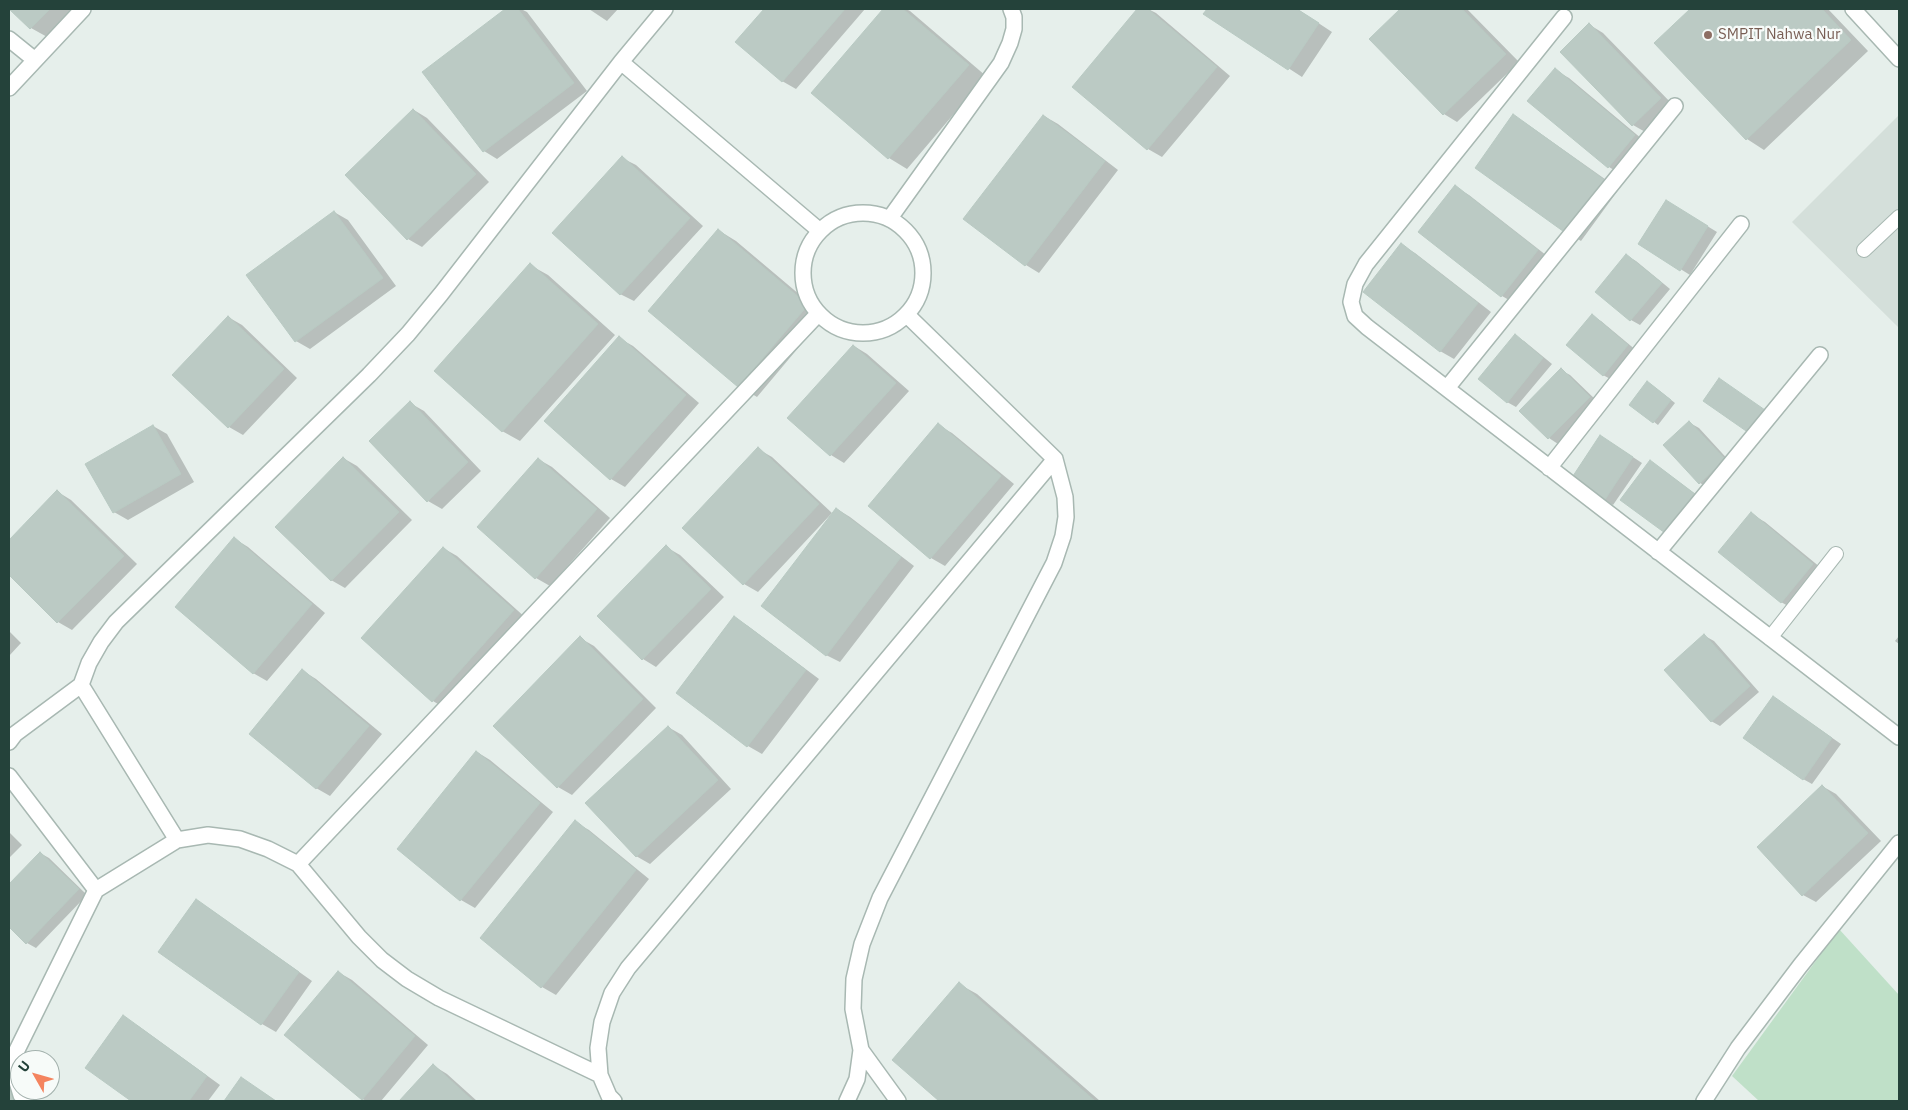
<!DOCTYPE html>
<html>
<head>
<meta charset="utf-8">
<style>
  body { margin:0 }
  #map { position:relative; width:1908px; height:1110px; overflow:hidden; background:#e6efeb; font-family:"IBM Plex Sans",sans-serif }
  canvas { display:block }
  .frame { position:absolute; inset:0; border:10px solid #24423a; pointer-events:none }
  .north { position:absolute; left:10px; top:1050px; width:50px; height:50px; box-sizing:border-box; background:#f7fbf9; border:1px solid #a3b1ad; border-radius:50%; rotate:308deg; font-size:14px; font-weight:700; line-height:20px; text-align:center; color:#24423a }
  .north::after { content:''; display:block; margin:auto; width:18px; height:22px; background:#f4845f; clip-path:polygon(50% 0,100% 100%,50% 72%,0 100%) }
</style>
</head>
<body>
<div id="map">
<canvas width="1908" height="1110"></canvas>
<div class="frame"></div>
<div class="north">U</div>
</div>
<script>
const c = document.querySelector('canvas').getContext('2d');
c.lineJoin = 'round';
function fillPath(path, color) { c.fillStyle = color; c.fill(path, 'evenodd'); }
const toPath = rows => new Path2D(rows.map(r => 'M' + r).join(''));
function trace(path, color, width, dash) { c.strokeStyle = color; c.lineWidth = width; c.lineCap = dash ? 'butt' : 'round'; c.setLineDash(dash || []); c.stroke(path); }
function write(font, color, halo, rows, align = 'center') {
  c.font = font + ' "IBM Plex Sans",sans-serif'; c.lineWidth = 4.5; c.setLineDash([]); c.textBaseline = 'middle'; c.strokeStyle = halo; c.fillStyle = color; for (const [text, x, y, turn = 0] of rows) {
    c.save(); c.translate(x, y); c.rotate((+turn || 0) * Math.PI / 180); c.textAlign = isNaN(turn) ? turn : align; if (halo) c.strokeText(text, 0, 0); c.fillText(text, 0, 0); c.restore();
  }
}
fillPath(toPath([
  [1899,115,1899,328,1792,222]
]), '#d4dfda');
fillPath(toPath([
  [1839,929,1899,995,1899,1101,1759,1101,1732,1076]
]), '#bfe0c8');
fillPath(toPath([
  [11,9,77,9,49,38,31,28],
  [507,9,521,9,527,12,587,91,497,159,484,151,424,72],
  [589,9,618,9,607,21],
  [766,9,865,9,796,89,782,81,737,42],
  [884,9,906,9,910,11,986,76,907,169,889,158,812,93],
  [1139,9,1148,9,1156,13,1230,76,1162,157,1148,149,1073,87],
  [1209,9,1297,9,1332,32,1302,77,1205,14],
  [1401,9,1467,9,1519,62,1457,122,1444,114,1370,39],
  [1692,9,1828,9,1868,51,1764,150,1747,139,1655,43],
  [1590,25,1603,33,1674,106,1647,133,1633,125],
  [1555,70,1569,78,1648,144,1622,175,1609,167,1529,101],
  [414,110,427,118,489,182,422,247,408,239],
  [1044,116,1058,124,1118,170,1039,273,1026,265],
  [1514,116,1527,124,1619,189,1581,241,1568,233],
  [622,158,636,165,703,226,634,301,620,294],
  [1455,187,1469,195,1551,259,1516,304,1502,296,1420,232],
  [1666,201,1717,232,1690,275,1639,243],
  [334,212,348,220,396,286,310,349,296,341,248,275],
  [718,230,736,241,825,316,757,397,739,386,650,311],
  [1401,245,1415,253,1491,312,1454,359,1440,351],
  [1627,256,1636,261,1670,289,1640,325,1631,320],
  [530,265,548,275,615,335,520,441,502,431],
  [1592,316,1601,321,1637,351,1612,380,1603,375],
  [228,317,242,325,297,378,243,435,229,427,174,375],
  [1515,336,1524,341,1552,364,1516,407,1507,402],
  [619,338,633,346,699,403,625,487,611,479,546,421],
  [854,346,867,354,909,391,844,463,831,455,789,418],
  [1561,370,1570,375,1598,402,1558,444,1549,438],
  [1652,385,1675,403,1658,425,1631,404],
  [410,403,424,411,481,471,442,509,428,501],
  [1690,423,1699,428,1733,465,1709,488,1700,483],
  [938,425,952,433,1014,484,945,566,931,558,870,506],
  [153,426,167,434,194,482,128,520,114,512],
  [1610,442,1642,463,1613,505,1604,500],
  [758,449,772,457,832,513,758,592,744,584,684,528],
  [343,458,357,466,412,520,345,588,331,580],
  [538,459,552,467,610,518,550,586,536,578],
  [1659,467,1703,500,1675,538],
  [58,492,71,500,137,564,72,630,58,622,9,573,9,542],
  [837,509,850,517,914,566,840,662,826,655],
  [1751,514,1765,522,1826,572,1795,610,1781,602],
  [235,539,248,547,325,613,267,681,253,673],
  [666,547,680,555,724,597,656,667,643,659],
  [443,548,457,556,527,619,446,709,433,701],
  [735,618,748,626,819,679,762,754,748,746,678,693],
  [9,631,21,643,9,656],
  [1705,636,1714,641,1759,692,1720,726,1711,721],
  [1899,636,1899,644,1895,641],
  [580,638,594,646,656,708,572,795,558,787,494,726],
  [303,671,316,679,382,734,330,796,316,788],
  [1782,703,1841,744,1812,784,1803,779],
  [668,727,682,735,731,789,650,864,636,856],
  [477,752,490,760,553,812,475,908,461,900,398,849],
  [1822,786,1836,794,1881,841,1816,902,1803,895],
  [575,822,589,830,649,879,556,995,542,987,482,938],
  [9,832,22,845,9,858],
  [40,853,49,858,87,895,36,948,27,943,9,925,9,885],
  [197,901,210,909,312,981,276,1032,262,1024,160,951],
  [338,972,352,980,428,1045,381,1101,367,1101,362,1099],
  [959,984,977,994,1100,1101,941,1101,894,1060],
  [137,1025,220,1085,208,1101,134,1101,86,1068],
  [434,1066,447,1074,477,1101,401,1101],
  [241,1079,255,1087,276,1101,225,1101]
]), '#0003');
const building = toPath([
  [9,9,50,9,30,29,9,9],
  [505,9,518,9,574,83,483,152,422,72,505,9],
  [764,9,845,9,782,82,735,42,764,9],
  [883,9,903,9,969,65,888,159,811,93,883,9],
  [1137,9,1148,9,1217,67,1147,150,1072,87,1137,9],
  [1207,9,1297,9,1319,23,1288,70,1203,14,1207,9],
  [1400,9,1462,9,1506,54,1443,115,1369,39,1400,9],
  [1690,9,1822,9,1851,40,1746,140,1654,43,1690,9],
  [1589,23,1661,98,1632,126,1560,52,1589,23],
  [1555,68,1635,135,1608,168,1527,101,1555,68],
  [413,109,476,174,407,240,345,175,413,109],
  [1513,114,1606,181,1567,234,1475,168,1513,114],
  [1043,115,1105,161,1025,266,963,219,1043,115],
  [622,156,690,218,620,295,552,233,622,156],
  [1455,185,1538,250,1501,297,1418,232,1455,185],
  [1666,200,1708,226,1680,271,1638,244,1666,200],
  [334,211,383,278,295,342,246,275,334,211],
  [718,229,808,305,738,387,648,311,718,229],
  [1401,243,1478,303,1440,352,1363,292,1401,243],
  [1626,254,1662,283,1630,321,1595,292,1626,254],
  [530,263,598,324,502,432,434,371,530,263],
  [1592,314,1628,345,1603,376,1566,345,1592,314],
  [228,316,284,369,228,428,172,375,228,316],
  [1515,334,1543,358,1507,403,1478,379,1515,334],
  [619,336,686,395,610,480,544,421,619,336],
  [853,345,896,383,830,456,787,418,853,345],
  [1561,368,1590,397,1548,439,1519,411,1561,368],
  [1719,378,1765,410,1749,433,1703,401,1719,378],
  [1647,381,1671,400,1653,423,1629,405,1647,381],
  [410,401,468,462,427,502,369,441,410,401],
  [1689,421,1725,459,1699,484,1663,445,1689,421],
  [938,423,1001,476,930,559,868,506,938,423],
  [153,425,181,474,113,513,85,464,153,425],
  [1600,435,1633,457,1604,501,1571,479,1600,435],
  [758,447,819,504,743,585,682,528,758,447],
  [343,457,399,512,331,581,275,527,343,457],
  [538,458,597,509,535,579,477,527,538,458],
  [1650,460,1695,494,1665,533,1620,500,1650,460],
  [57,490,124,556,57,623,9,575,9,540,57,490],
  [836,508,901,557,826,656,761,606,836,508],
  [1751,512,1813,564,1781,603,1718,552,1751,512],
  [234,537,312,604,253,674,175,607,234,537],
  [666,545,711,589,642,660,597,616,666,545],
  [443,547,514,610,432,702,361,638,443,547],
  [734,616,806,670,747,747,676,693,734,616],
  [1704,634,1750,686,1711,722,1664,670,1704,634],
  [580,636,643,699,557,788,493,726,580,636],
  [302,669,369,726,316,789,249,734,302,669],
  [1773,696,1832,738,1803,780,1743,738,1773,696],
  [668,726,718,780,636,857,585,803,668,726],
  [476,751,540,803,460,901,397,849,476,751],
  [1822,785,1868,833,1802,896,1757,847,1822,785],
  [575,820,636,870,541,988,480,938,575,820],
  [40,852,79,889,26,944,9,927,9,884,40,852],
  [196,899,299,972,261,1025,158,952,196,899],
  [338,971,415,1036,362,1100,284,1035,338,971],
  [959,982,1095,1101,939,1101,892,1060,959,982],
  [123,1015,207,1076,189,1101,131,1101,85,1068,123,1015],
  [433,1064,473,1101,399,1101,433,1064],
  [9,1077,23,1101,9,1101,9,1077],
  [241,1077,276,1101,224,1101,241,1077]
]);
fillPath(building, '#bbcac4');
trace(building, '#b8c9c2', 1);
const lane = toPath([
  [1864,250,1899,217],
  [1770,638,1836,554]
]);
const street = toPath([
  [1853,9,1899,59],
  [1564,17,1366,264,1355,284,1351,302,1355,316,1367,327,1899,737],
  [9,39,35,60],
  [621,62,820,231],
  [9,88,83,9],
  '803 273a60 60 0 1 1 120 0a60 60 0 1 1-120 0Z',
  [890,218,1001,63,1010,43,1014,29,1014,17,1011,9],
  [1447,388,1675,106],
  [1549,468,1741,224],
  [1658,552,1820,355],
  [81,685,177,840],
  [9,742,15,734,81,685,89,663,101,642,116,622,369,375,408,334,441,294,621,62,665,9],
  [9,776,96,890],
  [298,864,818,314],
  [861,1050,898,1101],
  [26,1101,21,1095,15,1075,17,1050,96,890,177,840,208,835,240,839,268,849,298,864,359,937,382,960,407,979,439,998,600,1075],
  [614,1101,609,1096,600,1075,598,1048,602,1022,612,993,628,968,1055,459],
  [847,1101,857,1079,861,1050,853,1009,854,979,862,944,880,898,1054,563,1063,536,1066,517,1065,497,1055,459,907,315],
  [1704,1101,1738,1048,1800,966,1899,843]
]);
trace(lane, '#a8b8b2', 16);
trace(street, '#a8b8b2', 18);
trace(lane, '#fff', 14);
trace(street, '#fff', 15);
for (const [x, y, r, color] of [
  [1708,35,5,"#8d6e63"]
]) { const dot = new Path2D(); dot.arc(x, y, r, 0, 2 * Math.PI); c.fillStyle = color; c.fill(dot); trace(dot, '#f7fbf9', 2); }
write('15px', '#785e54', '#f7fbf9', [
  ["SMPIT Nahwa Nur",1718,35]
], 'left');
</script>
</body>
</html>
